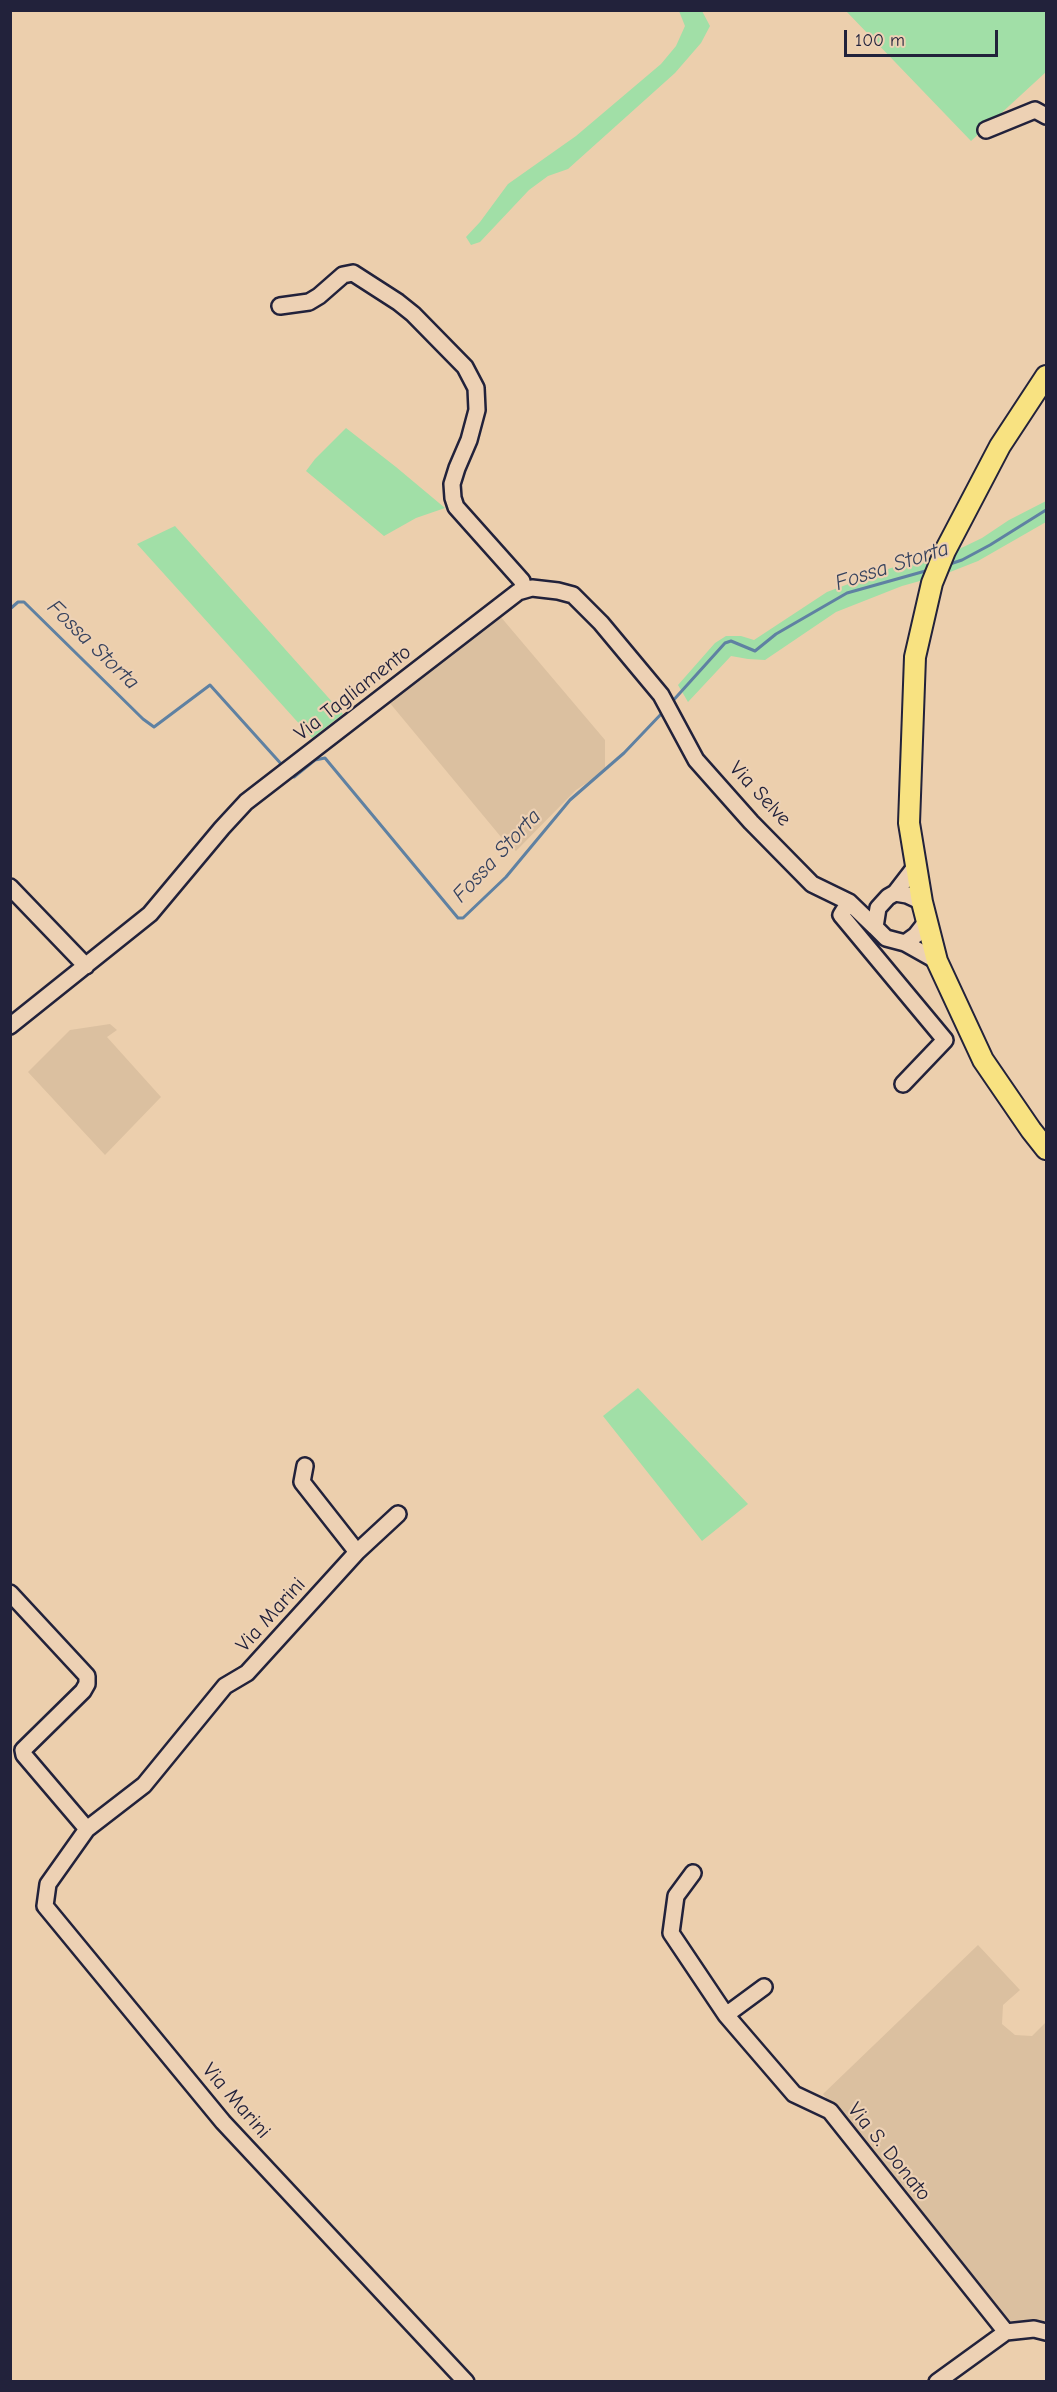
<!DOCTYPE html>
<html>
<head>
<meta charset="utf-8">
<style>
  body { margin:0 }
  #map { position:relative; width:1057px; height:2392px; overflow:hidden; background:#eccfad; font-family:"Comic Neue",sans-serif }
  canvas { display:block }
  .frame { position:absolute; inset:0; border:12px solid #22223b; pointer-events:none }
  .scale { position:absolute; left:844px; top:30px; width:154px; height:27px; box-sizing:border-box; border:3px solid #22223b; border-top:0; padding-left:8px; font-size:18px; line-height:21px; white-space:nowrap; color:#22223b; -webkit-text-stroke:4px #edd1b4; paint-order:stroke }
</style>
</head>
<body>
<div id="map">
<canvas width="1057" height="2392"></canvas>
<div class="frame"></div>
<div class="scale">100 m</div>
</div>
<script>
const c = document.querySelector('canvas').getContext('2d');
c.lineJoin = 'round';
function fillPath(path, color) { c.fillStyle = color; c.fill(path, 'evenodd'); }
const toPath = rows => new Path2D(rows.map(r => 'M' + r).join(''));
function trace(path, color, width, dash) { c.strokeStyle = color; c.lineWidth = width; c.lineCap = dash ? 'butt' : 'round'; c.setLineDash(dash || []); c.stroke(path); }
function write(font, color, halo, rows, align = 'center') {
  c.font = font + ' "Comic Neue",sans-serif'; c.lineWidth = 4.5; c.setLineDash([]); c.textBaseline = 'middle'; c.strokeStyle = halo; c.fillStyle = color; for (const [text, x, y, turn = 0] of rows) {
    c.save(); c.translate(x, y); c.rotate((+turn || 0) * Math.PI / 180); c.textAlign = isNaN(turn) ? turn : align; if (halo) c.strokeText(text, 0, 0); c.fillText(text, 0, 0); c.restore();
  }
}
fillPath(toPath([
  [500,616,605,740,605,771,576,790,516,851,501,837,389,702],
  [110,1024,117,1030,107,1037,161,1097,105,1155,28,1072,70,1030],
  [978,1945,1020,1990,1003,2005,1002,2024,1015,2035,1032,2036,1046,2022,1046,2323,1007,2323,823,2094]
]), '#dbc0a0');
fillPath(toPath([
  [679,11,702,11,710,26,701,43,675,73,568,169,548,176,529,190,480,242,471,245,466,237,480,222,508,184,576,136,661,64,676,46,685,26],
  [846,11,1046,11,1046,72,971,141],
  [346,428,396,467,445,508,416,518,384,536,306,471,315,459],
  [1046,501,1046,522,978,561,945,574,902,586,836,612,765,660,748,659,731,656,688,702,678,685,715,643,726,636,741,636,754,640,827,592,891,568,955,551,982,538,1009,520],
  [175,526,343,714,312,738,137,544],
  [638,1388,748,1504,702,1541,603,1416]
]), '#a1dfa7');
trace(toPath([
  [947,565,962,560,990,545,1046,510],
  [10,609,18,602,24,602,143,719,154,727,210,685,283,766],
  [670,704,725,643,731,641,755,651,776,634,847,593,929,570],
  [289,773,294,777,315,760,325,758,458,918,463,918,506,877,570,800,624,753,664,711]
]), '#5f81a2', 3);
const minor = toPath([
  [986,130,1035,110,1046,116],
  [280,306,309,302,319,296,343,275,353,273,398,302,413,314,465,367,476,388,477,410,469,440,457,468,452,484,453,498,456,507,522,581,523,590],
  [10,887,86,966],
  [895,893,915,867],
  [849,902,841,915,945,1040,903,1084],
  [922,902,907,895,895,893,888,897,878,908,875,927,886,938,905,943,937,961],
  [905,943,916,935,927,921],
  [10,1026,150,914,222,828,246,802,518,592,532,588,558,591,573,595,601,623,661,695,696,760,751,822,812,884,849,902,875,927],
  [305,1466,302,1482,357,1552],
  [398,1514,357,1552,247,1673,225,1686,144,1785,87,1829,48,1884,45,1906,223,2122,466,2382],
  [10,1593,87,1676,87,1684,83,1691,23,1750,24,1755,87,1829],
  [693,1873,676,1896,671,1933,726,2015,794,2094,830,2111,1006,2332],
  [726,2015,764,1987],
  [937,2382,1006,2332,1034,2329,1046,2332]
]);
const major = toPath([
  [1046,376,1000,446,945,551,932,583,915,657,909,823,922,902,937,961,983,1060,1031,1130,1046,1149]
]);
trace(minor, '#22223b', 20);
trace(major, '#22223b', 24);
trace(minor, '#edd1b4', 15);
trace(major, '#f8e281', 20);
write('21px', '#22223b', '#edd1b4', [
  ["Via Tagliamento",353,693,-38],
  ["Via Selve",760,794,47],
  ["Via Marini",271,1615,-48],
  ["Via Marini",236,2101,49],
  ["Via S. Donato",889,2152,51]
]);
write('italic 22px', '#36425d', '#edd1b4', [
  ["Fossa Storta",892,566,-18],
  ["Fossa Storta",93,645,44],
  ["Fossa Storta",497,856,-47]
]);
</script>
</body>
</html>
